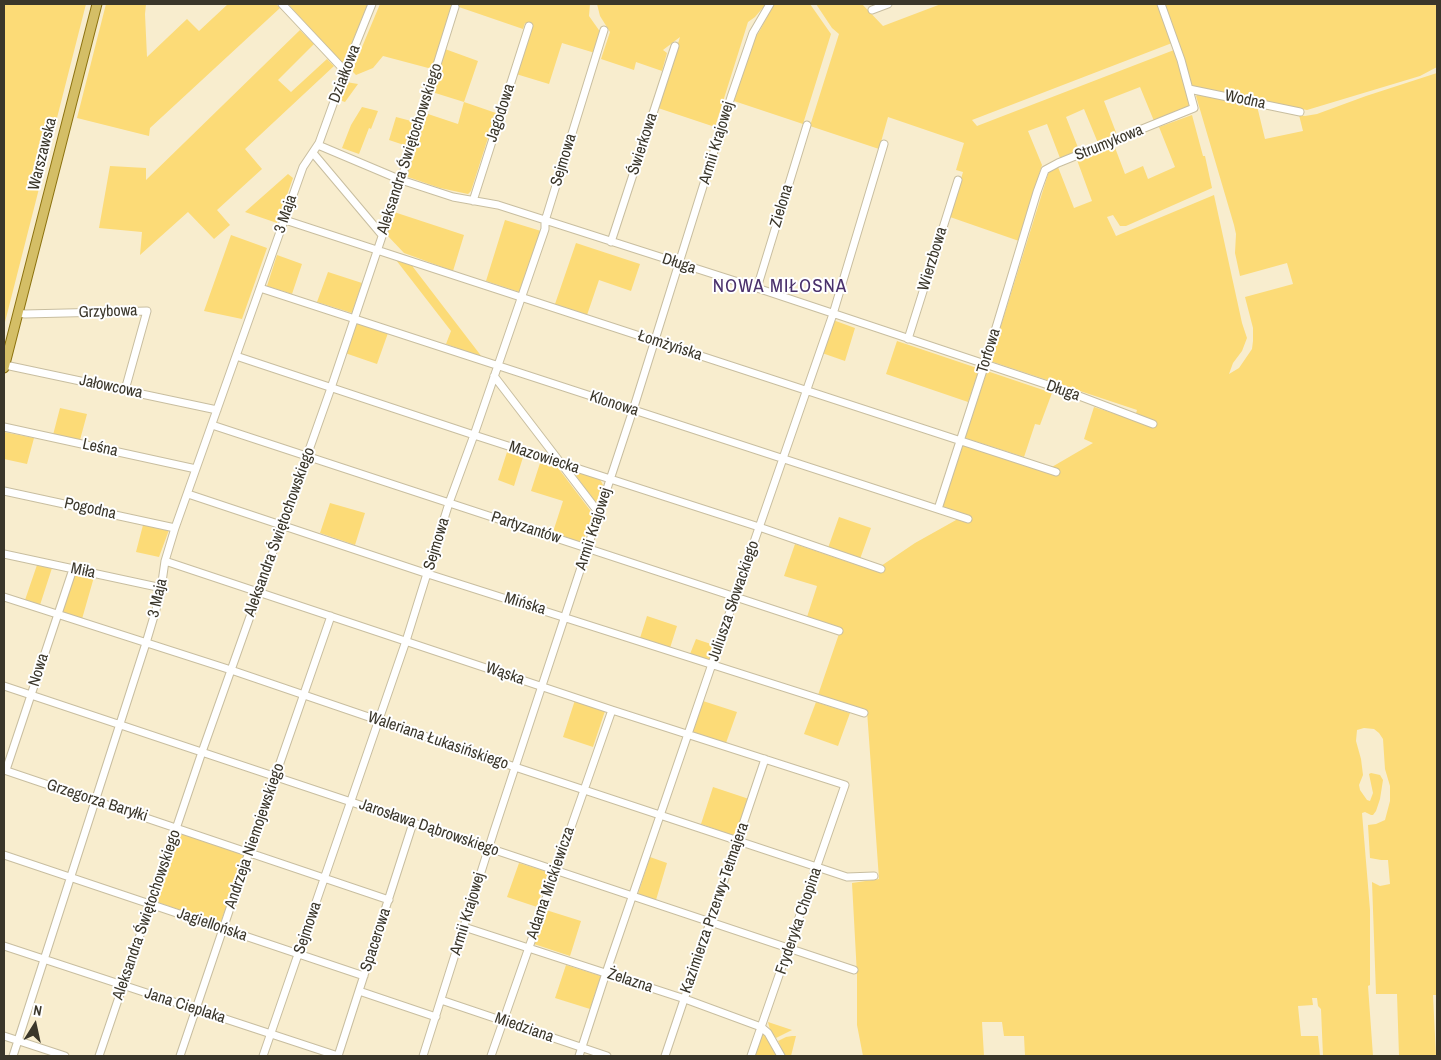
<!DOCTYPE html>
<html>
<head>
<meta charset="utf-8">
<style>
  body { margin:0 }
  #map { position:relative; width:1441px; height:1060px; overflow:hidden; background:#f8edce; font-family:"Archivo Narrow",sans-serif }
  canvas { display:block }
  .frame { position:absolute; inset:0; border:5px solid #3a362a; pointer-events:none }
  .north { position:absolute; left:10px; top:1000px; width:50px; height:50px; -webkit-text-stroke:4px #fff; paint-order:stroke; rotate:10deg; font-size:14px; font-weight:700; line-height:20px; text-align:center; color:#3a362a }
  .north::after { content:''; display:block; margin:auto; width:18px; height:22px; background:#3a362a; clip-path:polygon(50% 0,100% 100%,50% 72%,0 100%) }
</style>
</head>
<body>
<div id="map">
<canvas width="1441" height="1060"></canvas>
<div class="frame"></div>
<div class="north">N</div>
</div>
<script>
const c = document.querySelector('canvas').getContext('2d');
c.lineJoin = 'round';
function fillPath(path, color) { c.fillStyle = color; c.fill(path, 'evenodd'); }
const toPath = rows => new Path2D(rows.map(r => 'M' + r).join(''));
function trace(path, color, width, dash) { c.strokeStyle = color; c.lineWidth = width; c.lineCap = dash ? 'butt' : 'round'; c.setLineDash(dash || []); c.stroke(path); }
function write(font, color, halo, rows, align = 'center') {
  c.font = font + ' "Archivo Narrow",sans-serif'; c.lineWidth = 4; c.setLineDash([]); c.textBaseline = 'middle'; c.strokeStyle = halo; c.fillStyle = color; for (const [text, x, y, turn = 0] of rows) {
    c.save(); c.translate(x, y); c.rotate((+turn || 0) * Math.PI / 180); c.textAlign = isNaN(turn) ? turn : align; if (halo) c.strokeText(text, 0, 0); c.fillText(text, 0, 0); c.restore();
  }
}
fillPath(toPath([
  [4,4,86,4,4,326],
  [106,4,146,4,145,14,147,57,187,19,199,31,228,4,276,4,280,8,150,128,149,136,77,118],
  [288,4,368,4,343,64],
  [380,4,590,4,589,16,601,33,595,53,562,43,549,84,516,74,531,26,525,23,523,29,453,5,432,69,383,56,373,68,356,75,352,71],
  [597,4,766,4,755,17,748,22,715,127,658,108,680,37,663,50,667,53,662,71,636,62,634,70,601,59,610,32,600,16],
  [774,4,810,4,831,34,803,124,734,101,753,40,759,32],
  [816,4,862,4,883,26,941,4,1157,4,1172,43,972,120,977,126,1174,50,1190,106,1154,121,1140,87,1104,101,1117,135,1098,143,1084,109,1066,117,1079,150,1060,158,1047,124,1028,131,1042,165,1019,241,950,217,963,172,956,170,964,143,888,117,879,149,810,126,839,34,832,28],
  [1162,4,1437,4,1437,67,1420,76,1307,110,1193,88,1191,86],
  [300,30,314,44,278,80,291,92,327,59,334,66,245,149,262,169,217,210,230,225,214,239,188,212,140,255,142,232,99,228,110,166,146,168,146,180],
  [445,49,478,61,464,102,496,113,471,191,468,194,440,188,405,176,425,113,458,124,464,102,432,92],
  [1437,73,1437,995,1433,995,1436,1056,1399,1056,1397,994,1376,994,1372,882,1380,886,1390,884,1388,860,1381,860,1370,858,1368,825,1376,824,1385,820,1390,801,1390,786,1385,769,1383,739,1379,733,1374,729,1364,728,1357,730,1356,741,1361,759,1363,775,1359,785,1360,790,1367,800,1370,801,1373,793,1369,774,1371,773,1380,775,1383,780,1380,799,1376,811,1373,815,1371,815,1365,812,1362,813,1370,910,1370,985,1368,986,1373,1056,1323,1056,1321,1009,1318,1006,1317,998,1312,998,1313,1005,1298,1006,1301,1036,1318,1036,1320,1056,1025,1056,1024,1036,1004,1036,1002,1022,982,1022,984,1056,863,1056,857,1025,857,975,852,883,879,879,867,711,818,695,841,628,807,617,817,586,784,576,795,544,872,570,881,566,915,543,965,515,942,507,963,445,1045,471,1093,443,1084,439,1094,407,1134,420,1137,410,990,361,1049,171,1058,167,1074,208,1092,201,1077,160,1114,145,1125,174,1143,166,1148,179,1175,167,1159,127,1192,115,1203,156,1205,156,1212,188,1126,226,1120,226,1113,215,1107,217,1116,236,1214,195,1242,323,1247,338,1242,351,1233,363,1229,374,1239,368,1252,349,1253,341,1253,328,1245,297,1293,284,1287,263,1240,276,1235,253,1236,234,1234,225,1196,96,1198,94,1257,106,1265,139,1303,131,1299,115,1305,116,1317,114,1366,96],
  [346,82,358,84,345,102,339,100],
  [362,107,378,111,371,129,369,128,359,154,342,148,351,125],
  [396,117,415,122,407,146,389,140],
  [288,174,293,178,277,223,245,212],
  [394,212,464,235,453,271,404,253,386,234],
  [505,220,541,231,519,292,486,281],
  [231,235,267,248,242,319,204,311],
  [576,243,640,264,631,291,599,280,587,315,555,304],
  [277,255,302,264,292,294,267,286],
  [396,260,413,266,413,267,482,357,446,344,451,331],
  [328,272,362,283,352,313,317,302],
  [833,320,855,328,845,361,822,353],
  [356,322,388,333,377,364,345,353],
  [897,341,980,369,968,402,886,374],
  [987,371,1052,393,1040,425,1035,424,1024,457,965,438],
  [60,408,87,414,80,440,53,435],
  [4,432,34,438,27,464,4,459],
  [508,449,524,454,514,486,498,480],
  [541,460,555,464,593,514,584,539,579,542,553,532,563,501,531,491],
  [571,469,600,479,603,485,596,503],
  [330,503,365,513,355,545,320,533],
  [839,517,871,528,860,559,828,548],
  [143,525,169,530,159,557,136,552],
  [37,565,52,568,40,605,25,600],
  [76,573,94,577,82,619,62,613,62,611,73,574],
  [647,616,677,626,670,648,640,638],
  [696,639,714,645,709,661,690,654],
  [575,700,605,711,593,747,563,737],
  [703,701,737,712,726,743,692,732],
  [816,702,850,713,838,746,804,734],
  [713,787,749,799,735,836,701,824],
  [181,833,245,855,220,924,157,902],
  [650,857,667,863,656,900,638,894],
  [519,863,548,872,537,907,507,897],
  [546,910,581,921,570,956,534,944],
  [566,965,601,976,590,1009,555,998],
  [768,1022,792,1030,776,1038,770,1030],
  [763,1031,778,1056,755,1056],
  [792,1036,796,1036,791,1056,785,1056,778,1041,786,1037]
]), '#fcdb77');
const minor = toPath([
  [282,4,345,71],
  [872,10,888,4],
  [1189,89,1300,112],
  [318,145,401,180,453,197,498,205,757,288,1066,391,1153,424],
  [313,153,382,235],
  [473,201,529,26],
  [285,220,1056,472],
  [611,242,675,46],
  [260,288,968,519],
  [757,288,807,125],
  [18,313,25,314,147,311,125,390],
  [908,339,958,180],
  [236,356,474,435,759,527,881,569],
  [5,365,217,410],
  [494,376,599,513],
  [212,425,839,631],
  [4,427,196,469],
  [4,491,175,528],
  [188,494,428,574,864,713],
  [938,509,985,364,1037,192,1045,170,1058,163,1194,108,1181,60,1161,4],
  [4,554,162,588],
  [165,561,612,710,845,785,751,1056],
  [4,597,231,670,521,769,847,877,874,876],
  [4,686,854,970],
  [4,770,389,900],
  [6,770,73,569],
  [4,855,364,976],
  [464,927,685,999,761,1027,768,1033,781,1056],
  [4,946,338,1056],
  [359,991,436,1017],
  [441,1000,607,1056],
  [4,1036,65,1056],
  [13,1056,146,643,160,596,165,561,175,528,303,167,319,143,345,71,372,4],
  [99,1056,202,752,331,388,401,180,455,7],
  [180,1056,249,852,331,616],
  [263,1056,406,641,449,503,474,435,545,229,545,221,604,30],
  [338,1056,413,823],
  [423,1056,494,831,633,410,731,97,753,33,770,4],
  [491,1056,612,710],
  [579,1056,606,973,735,597,833,314,884,144],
  [665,1056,765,759]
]);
const major = toPath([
  [4,368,97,4]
]);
trace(minor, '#c8bea0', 9);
trace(major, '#8c720f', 11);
trace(minor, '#fff', 7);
trace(major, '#d4be66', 9);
write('16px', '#3a362a', '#fff', [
  ["Działkowa",345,74,-69],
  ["Wodna",1245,100,12],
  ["Jagodowa",501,113,-72],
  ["Armii Krajowej",717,143,-73],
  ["Strumykowa",1109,143,-22],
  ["Świerkowa",643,144,-72],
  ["Aleksandra Świętochowskiego",410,149,-72],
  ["Warszawska",43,154,-76],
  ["Sejmowa",564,160,-73],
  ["Zielona",782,206,-73],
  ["3 Maja",286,214,-71],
  ["Wierzbowa",933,259,-73],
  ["Długa",679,264,18],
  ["Grzybowa",108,312,-2],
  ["Łomżyńska",670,346,18],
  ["Torfowa",989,351,-73],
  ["Jałowcowa",111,387,12],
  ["Długa",1063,391,19],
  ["Klonowa",614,404,18],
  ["Leśna",100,448,12],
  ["Mazowiecka",544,458,18],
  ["Pogodna",90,509,12],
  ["Partyzantów",526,528,18],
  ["Armii Krajowej",594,529,-72],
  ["Aleksandra Świętochowskiego",280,532,-70],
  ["Sejmowa",437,544,-73],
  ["Miła",83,571,12],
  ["3 Maja",158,598,-77],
  ["Juliusza Słowackiego",734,601,-71],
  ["Mińska",525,604,17],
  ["Nowa",39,670,-73],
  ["Wąska",505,674,19],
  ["Waleriana Łukasińskiego",438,741,19],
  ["Grzegorza Baryłki",97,801,18],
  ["Jarosława Dąbrowskiego",429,828,19],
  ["Andrzeja Niemojewskiego",255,836,-71],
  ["Adama Mickiewicza",551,883,-71],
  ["Kazimierza Przerwy-Tetmajera",715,908,-71],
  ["Armii Krajowej",468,914,-73],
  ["Aleksandra Świętochowskiego",147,915,-71],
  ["Fryderyka Chopina",799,921,-71],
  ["Jagiellońska",212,925,19],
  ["Sejmowa",308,928,-71],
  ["Spacerowa",376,940,-72],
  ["Żelazna",630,981,18],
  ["Jana Cieplaka",185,1006,18],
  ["Miedziana",524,1028,19]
]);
c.letterSpacing = '1px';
write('19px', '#4a316c', '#fff', [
  ["NOWA MIŁOSNA",780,287]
]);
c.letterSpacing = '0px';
</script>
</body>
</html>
